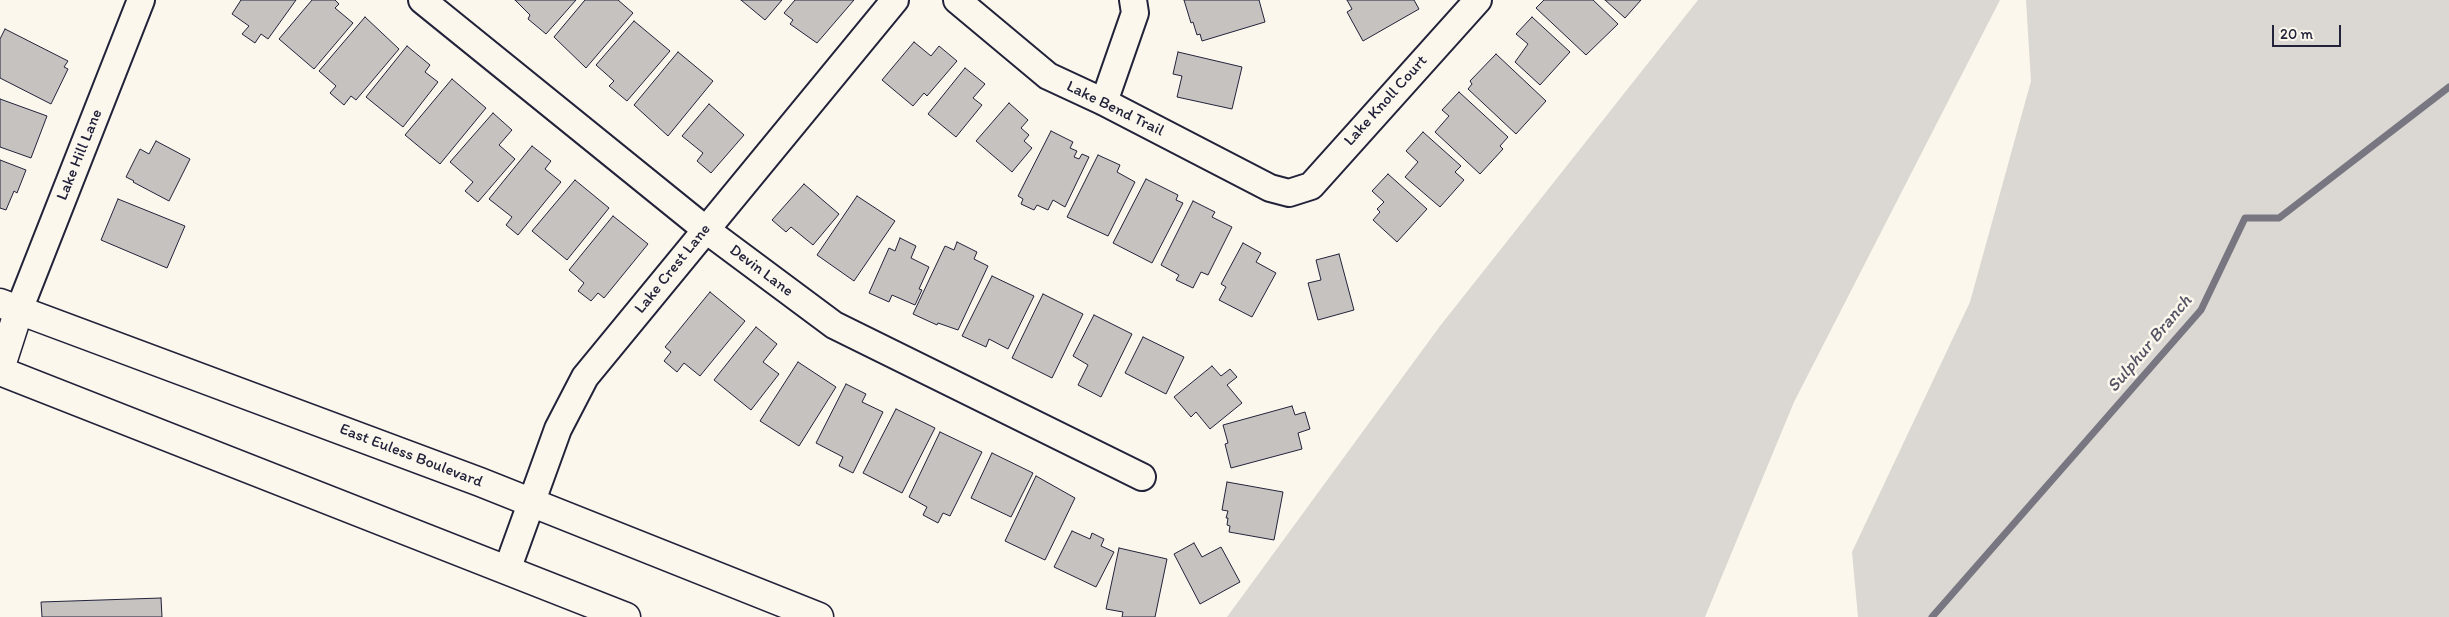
<!DOCTYPE html>
<html>
<head>
<meta charset="utf-8">
<style>
  body { margin:0 }
  #map { position:relative; width:2449px; height:617px; overflow:hidden; background:#fbf7ec; font-family:Itim,sans-serif }
  canvas { display:block }
  .scale { position:absolute; left:2272px; top:25px; width:69px; height:22px; box-sizing:border-box; border:2px solid #22223b; border-top:0; padding-left:6px; font-size:15px; line-height:18px; white-space:nowrap; color:#22223b; -webkit-text-stroke:4px #fbf7ec; paint-order:stroke }
</style>
</head>
<body>
<div id="map">
<canvas width="2449" height="617"></canvas>
<div class="scale">20 m</div>
</div>
<script>
const c = document.querySelector('canvas').getContext('2d');
c.lineJoin = 'round';
function fillPath(path, color) { c.fillStyle = color; c.fill(path, 'evenodd'); }
const toPath = rows => new Path2D(rows.map(r => 'M' + r).join(''));
function trace(path, color, width, dash) { c.strokeStyle = color; c.lineWidth = width; c.lineCap = dash ? 'butt' : 'round'; c.setLineDash(dash || []); c.stroke(path); }
function write(font, color, halo, rows, align = 'center') {
  c.font = font + ' Itim,sans-serif'; c.lineWidth = 5; c.setLineDash([]); c.textBaseline = 'middle'; c.strokeStyle = halo; c.fillStyle = color; for (const [text, x, y, turn = 0] of rows) {
    c.save(); c.translate(x, y); c.rotate((+turn || 0) * Math.PI / 180); c.textAlign = isNaN(turn) ? turn : align; if (halo) c.strokeText(text, 0, 0); c.fillText(text, 0, 0); c.restore();
  }
}
fillPath(toPath([
  [1698,0,2000,0,1794,402,1705,617,1227,617,1440,326],
  [2026,0,2449,0,2449,617,1858,617,1852,552,1970,302,2031,81]
]), '#dbd8d3');
trace(toPath([
  [1932,617,2201,310,2245,218,2279,218,2449,87]
]), '#787681', 7);
const building = toPath([
  [241,0,296,0,268,39,261,34,255,43,242,34,249,26,232,14,241,0],
  [312,0,335,0,339,4,335,8,353,23,314,69,279,39,312,0],
  [515,0,576,0,546,34,528,19,530,15,515,0],
  [585,0,618,0,633,13,586,68,554,37,585,0],
  [741,0,782,0,765,20,741,0],
  [795,0,854,0,817,43,790,24,793,20,784,13,795,0],
  [1184,0,1259,0,1265,22,1202,41,1200,34,1197,35,1193,22,1191,23,1184,0],
  [1347,0,1414,0,1419,9,1363,41,1347,12,1352,9,1347,0],
  [1544,0,1593,0,1618,24,1586,55,1536,8,1544,0],
  [1605,0,1641,0,1625,18,1605,0],
  [365,17,399,49,356,100,351,96,344,105,330,93,336,86,319,71,365,17],
  [1532,17,1570,52,1540,85,1515,62,1528,44,1516,34,1532,17],
  [634,21,670,51,627,101,609,86,614,81,596,65,634,21],
  [5,29,68,61,64,67,68,69,51,104,0,78,0,39,5,29],
  [914,42,931,56,939,46,957,61,927,96,924,93,913,106,882,80,914,42],
  [407,46,430,65,425,72,438,82,403,127,366,97,407,46],
  [678,52,713,81,668,136,634,105,678,52],
  [1178,52,1242,67,1232,109,1177,97,1182,76,1173,74,1178,52],
  [1496,54,1546,101,1516,134,1468,89,1472,84,1470,81,1496,54],
  [965,68,985,84,973,98,982,105,956,137,928,114,965,68],
  [452,79,486,108,440,164,405,135,452,79],
  [1459,92,1508,137,1500,146,1503,149,1480,174,1435,132,1449,116,1442,110,1459,92],
  [0,99,47,116,31,158,0,147,0,99],
  [1009,103,1028,120,1021,128,1029,135,1024,141,1032,148,1012,172,976,141,1009,103],
  [709,104,744,135,711,173,697,161,703,153,682,136,709,104],
  [493,113,512,130,499,145,515,159,478,202,465,191,473,182,450,162,493,113],
  [1051,131,1073,142,1070,148,1077,151,1074,157,1079,159,1082,154,1089,157,1065,207,1053,200,1048,210,1037,205,1034,210,1021,204,1023,199,1018,196,1051,131],
  [1423,132,1461,166,1455,172,1464,180,1440,207,1405,177,1418,162,1406,151,1423,132],
  [156,141,190,159,169,201,133,182,134,181,126,177,140,149,149,154,156,141],
  [532,146,551,161,545,169,561,182,518,235,506,225,512,217,489,199,532,146],
  [1098,155,1120,165,1117,172,1135,182,1108,236,1067,217,1098,155],
  [0,160,26,170,17,193,14,191,6,210,0,208,0,160],
  [1388,174,1427,209,1397,242,1373,220,1380,212,1377,209,1384,202,1372,191,1388,174],
  [1146,179,1178,195,1176,200,1183,203,1152,263,1113,243,1146,179],
  [575,180,609,208,567,260,532,231,575,180],
  [804,184,839,214,813,245,791,227,786,232,772,220,804,184],
  [857,196,895,221,854,281,817,255,857,196],
  [118,199,185,226,167,268,101,240,118,199],
  [1193,201,1215,212,1212,217,1232,227,1208,275,1201,272,1193,288,1176,280,1179,275,1161,265,1193,201],
  [613,216,648,244,604,298,598,293,591,301,578,291,584,283,569,270,613,216],
  [900,238,916,246,911,258,929,267,919,289,922,290,915,305,892,295,889,302,869,293,889,248,895,251,900,238],
  [957,242,977,252,974,259,988,266,958,330,938,323,937,325,913,314,945,246,954,250,957,242],
  [1243,243,1261,253,1256,262,1276,273,1252,317,1219,300,1226,287,1221,284,1243,243],
  [1339,254,1354,310,1318,320,1308,283,1321,280,1316,260,1339,254],
  [992,276,1034,296,1008,349,989,339,986,347,962,336,992,276],
  [710,292,745,321,700,376,684,363,677,372,664,361,671,352,665,347,710,292],
  [1043,294,1083,314,1052,378,1012,358,1043,294],
  [1094,315,1132,334,1101,397,1078,385,1088,365,1073,356,1094,315],
  [756,327,777,344,763,362,779,374,751,410,714,380,756,327],
  [1143,337,1184,357,1166,394,1125,373,1143,337],
  [798,362,836,387,799,446,760,421,798,362],
  [1212,366,1221,376,1230,369,1237,377,1227,385,1242,403,1210,429,1196,412,1191,417,1174,397,1212,366],
  [846,384,866,394,862,402,883,412,853,473,839,466,843,457,816,443,846,384],
  [1292,406,1295,415,1305,412,1310,429,1298,433,1302,449,1231,468,1225,444,1228,443,1223,425,1292,406],
  [896,409,935,428,902,493,863,473,896,409],
  [940,432,982,452,950,516,943,513,938,523,923,515,927,507,909,497,940,432],
  [992,453,1033,473,1011,517,971,498,992,453],
  [1036,476,1075,498,1045,560,1005,541,1036,476],
  [1227,482,1283,492,1274,540,1229,532,1230,526,1227,525,1228,518,1226,518,1228,511,1222,510,1227,482],
  [1072,531,1090,539,1092,533,1104,539,1101,546,1114,552,1096,587,1054,567,1072,531],
  [1194,543,1202,557,1221,547,1240,582,1200,604,1174,554,1194,543],
  [1119,548,1167,559,1155,617,1122,617,1123,612,1106,609,1119,548],
  [161,598,162,617,42,617,41,602,161,598]
]);
fillPath(building, '#c6c2c0');
trace(building, '#22223b', 1);
const street = toPath([
  [422,0,705,229,834,325,1142,477],
  [957,0,1048,76,1104,102,1270,188,1289,193,1311,186,1478,0],
  [1104,102,1135,13,1133,0],
  [19,310,141,0],
  [507,570,558,429,585,377,895,0]
]);
const secondary = toPath([
  [0,369,19,310]
]);
const primary = toPath([
  [0,303,480,482,819,617],
  [0,371,626,617]
]);
trace(street, '#22223b', 30);
trace(secondary, '#22223b', 31);
trace(primary, '#22223b', 31);
trace(street, '#fbf7ec', 26);
trace(secondary, '#fbf7ec', 28);
trace(primary, '#fbf7ec', 28);
write('16px', '#22223b', '#fbf7ec', [
  ["Lake Knoll Court",1386,101,-48],
  ["Lake Bend Trail",1115,109,26],
  ["Lake Hill Lane",80,155,-68],
  ["Lake Crest Lane",673,269,-51],
  ["Devin Lane",761,271,37],
  ["East Euless Boulevard",411,456,21]
]);
write('italic 18px', '#545364', '#fbf7ec', [
  ["Sulphur Branch",2150,344,-50]
]);
</script>
</body>
</html>
